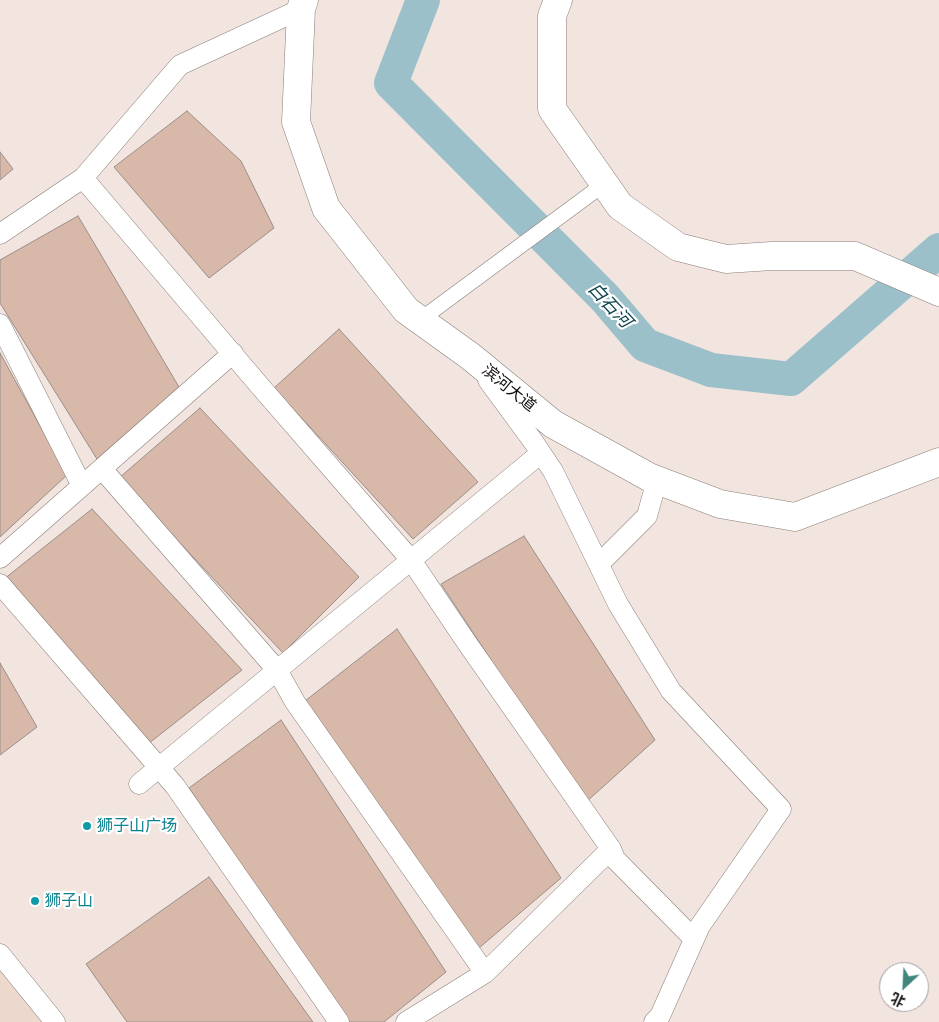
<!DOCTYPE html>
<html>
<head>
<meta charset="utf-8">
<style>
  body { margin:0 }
  #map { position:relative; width:939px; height:1022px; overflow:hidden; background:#f2e5df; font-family:Lato,"Noto Sans SC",sans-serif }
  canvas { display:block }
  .north { position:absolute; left:879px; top:962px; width:50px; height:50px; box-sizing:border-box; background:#fff; border:1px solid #a09f9e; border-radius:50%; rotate:205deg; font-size:14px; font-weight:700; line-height:20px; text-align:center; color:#120e0c }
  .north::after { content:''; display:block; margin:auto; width:18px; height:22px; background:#41877f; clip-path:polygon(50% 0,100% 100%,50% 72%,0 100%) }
</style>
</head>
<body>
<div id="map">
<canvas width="939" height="1022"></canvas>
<div class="north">北</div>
</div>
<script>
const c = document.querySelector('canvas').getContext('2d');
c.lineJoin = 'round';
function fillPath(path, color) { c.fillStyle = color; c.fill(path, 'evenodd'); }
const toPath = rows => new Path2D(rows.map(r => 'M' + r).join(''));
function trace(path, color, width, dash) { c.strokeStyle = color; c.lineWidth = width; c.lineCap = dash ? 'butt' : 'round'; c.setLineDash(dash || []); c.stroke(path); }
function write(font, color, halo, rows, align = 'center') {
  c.font = font + ' Lato,"Noto Sans SC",sans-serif'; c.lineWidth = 4.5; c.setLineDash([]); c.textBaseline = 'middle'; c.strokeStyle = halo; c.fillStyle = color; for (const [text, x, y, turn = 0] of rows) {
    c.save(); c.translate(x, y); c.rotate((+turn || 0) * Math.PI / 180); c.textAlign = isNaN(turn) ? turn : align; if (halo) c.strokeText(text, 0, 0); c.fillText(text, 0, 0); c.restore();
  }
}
fillPath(toPath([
  [0,963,49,1022,0,1022]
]), '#edd8ce');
trace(toPath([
  [423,0,391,83,605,298,645,345,711,370,791,379,939,250]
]), '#9cc0ca', 34);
const building = toPath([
  [187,111,241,161,274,228,209,278,114,167,187,111],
  [0,152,13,169,0,180,0,152],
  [78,216,179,387,97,459,0,303,0,260,78,216],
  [339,329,478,482,413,539,274,388,339,329],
  [0,353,67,475,0,537,0,353],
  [200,408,359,577,283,653,119,478,200,408],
  [92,509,242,670,148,744,4,579,92,509],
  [524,536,655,740,585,803,441,584,524,536],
  [397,629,561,878,479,948,305,701,397,629],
  [0,663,37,727,0,755,0,663],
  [281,720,446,972,384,1022,349,1022,189,788,281,720],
  [209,877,313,1022,127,1022,86,964,209,877]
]);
fillPath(building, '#d7b8a9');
trace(building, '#9a8e88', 1);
const pedestrian = toPath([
  [420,320,604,184]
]);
const minor = toPath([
  [83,178,259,385,411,560,467,643,611,849,615,859,694,939],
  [0,234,83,178,180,65,301,9],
  [0,324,82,486],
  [488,380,535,444,553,471,618,604,671,691,781,809,700,926,660,1016,654,1022],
  [102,469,277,670,295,702,485,973],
  [0,558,233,353],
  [599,564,647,516,657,480],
  [0,584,175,786,339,1022],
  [139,784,541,453],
  [0,954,55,1022],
  [406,1022,485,973,611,849]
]);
const secondary = toPath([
  [304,0,301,9,296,122,326,208,406,310,470,356,553,424,649,477,720,504,795,517,939,462]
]);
const primary = toPath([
  [558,0,552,16,552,109,620,206,678,247,726,259,772,256,855,256,939,292]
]);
trace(pedestrian, '#897e78', 16);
trace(minor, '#897e78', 21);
trace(secondary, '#897e78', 29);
trace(primary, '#897e78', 29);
trace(pedestrian, '#fff', 15);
trace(minor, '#fff', 20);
trace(secondary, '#fff', 28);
trace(primary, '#fff', 28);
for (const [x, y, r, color] of [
  [87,826,5,"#0f9aa8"],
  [35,901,5,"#0f9aa8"]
]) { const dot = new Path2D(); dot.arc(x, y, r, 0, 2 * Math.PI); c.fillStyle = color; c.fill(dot); trace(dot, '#fff', 2); }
write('16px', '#120e0c', '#fff', [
  ["滨河大道",509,388,39]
]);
write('16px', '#0d838f', '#fff', [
  ["狮子山广场",97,826],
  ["狮子山",45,901]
], 'left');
write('italic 18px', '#0f4450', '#fff', [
  ["白石河",610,305,47]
]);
</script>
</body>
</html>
